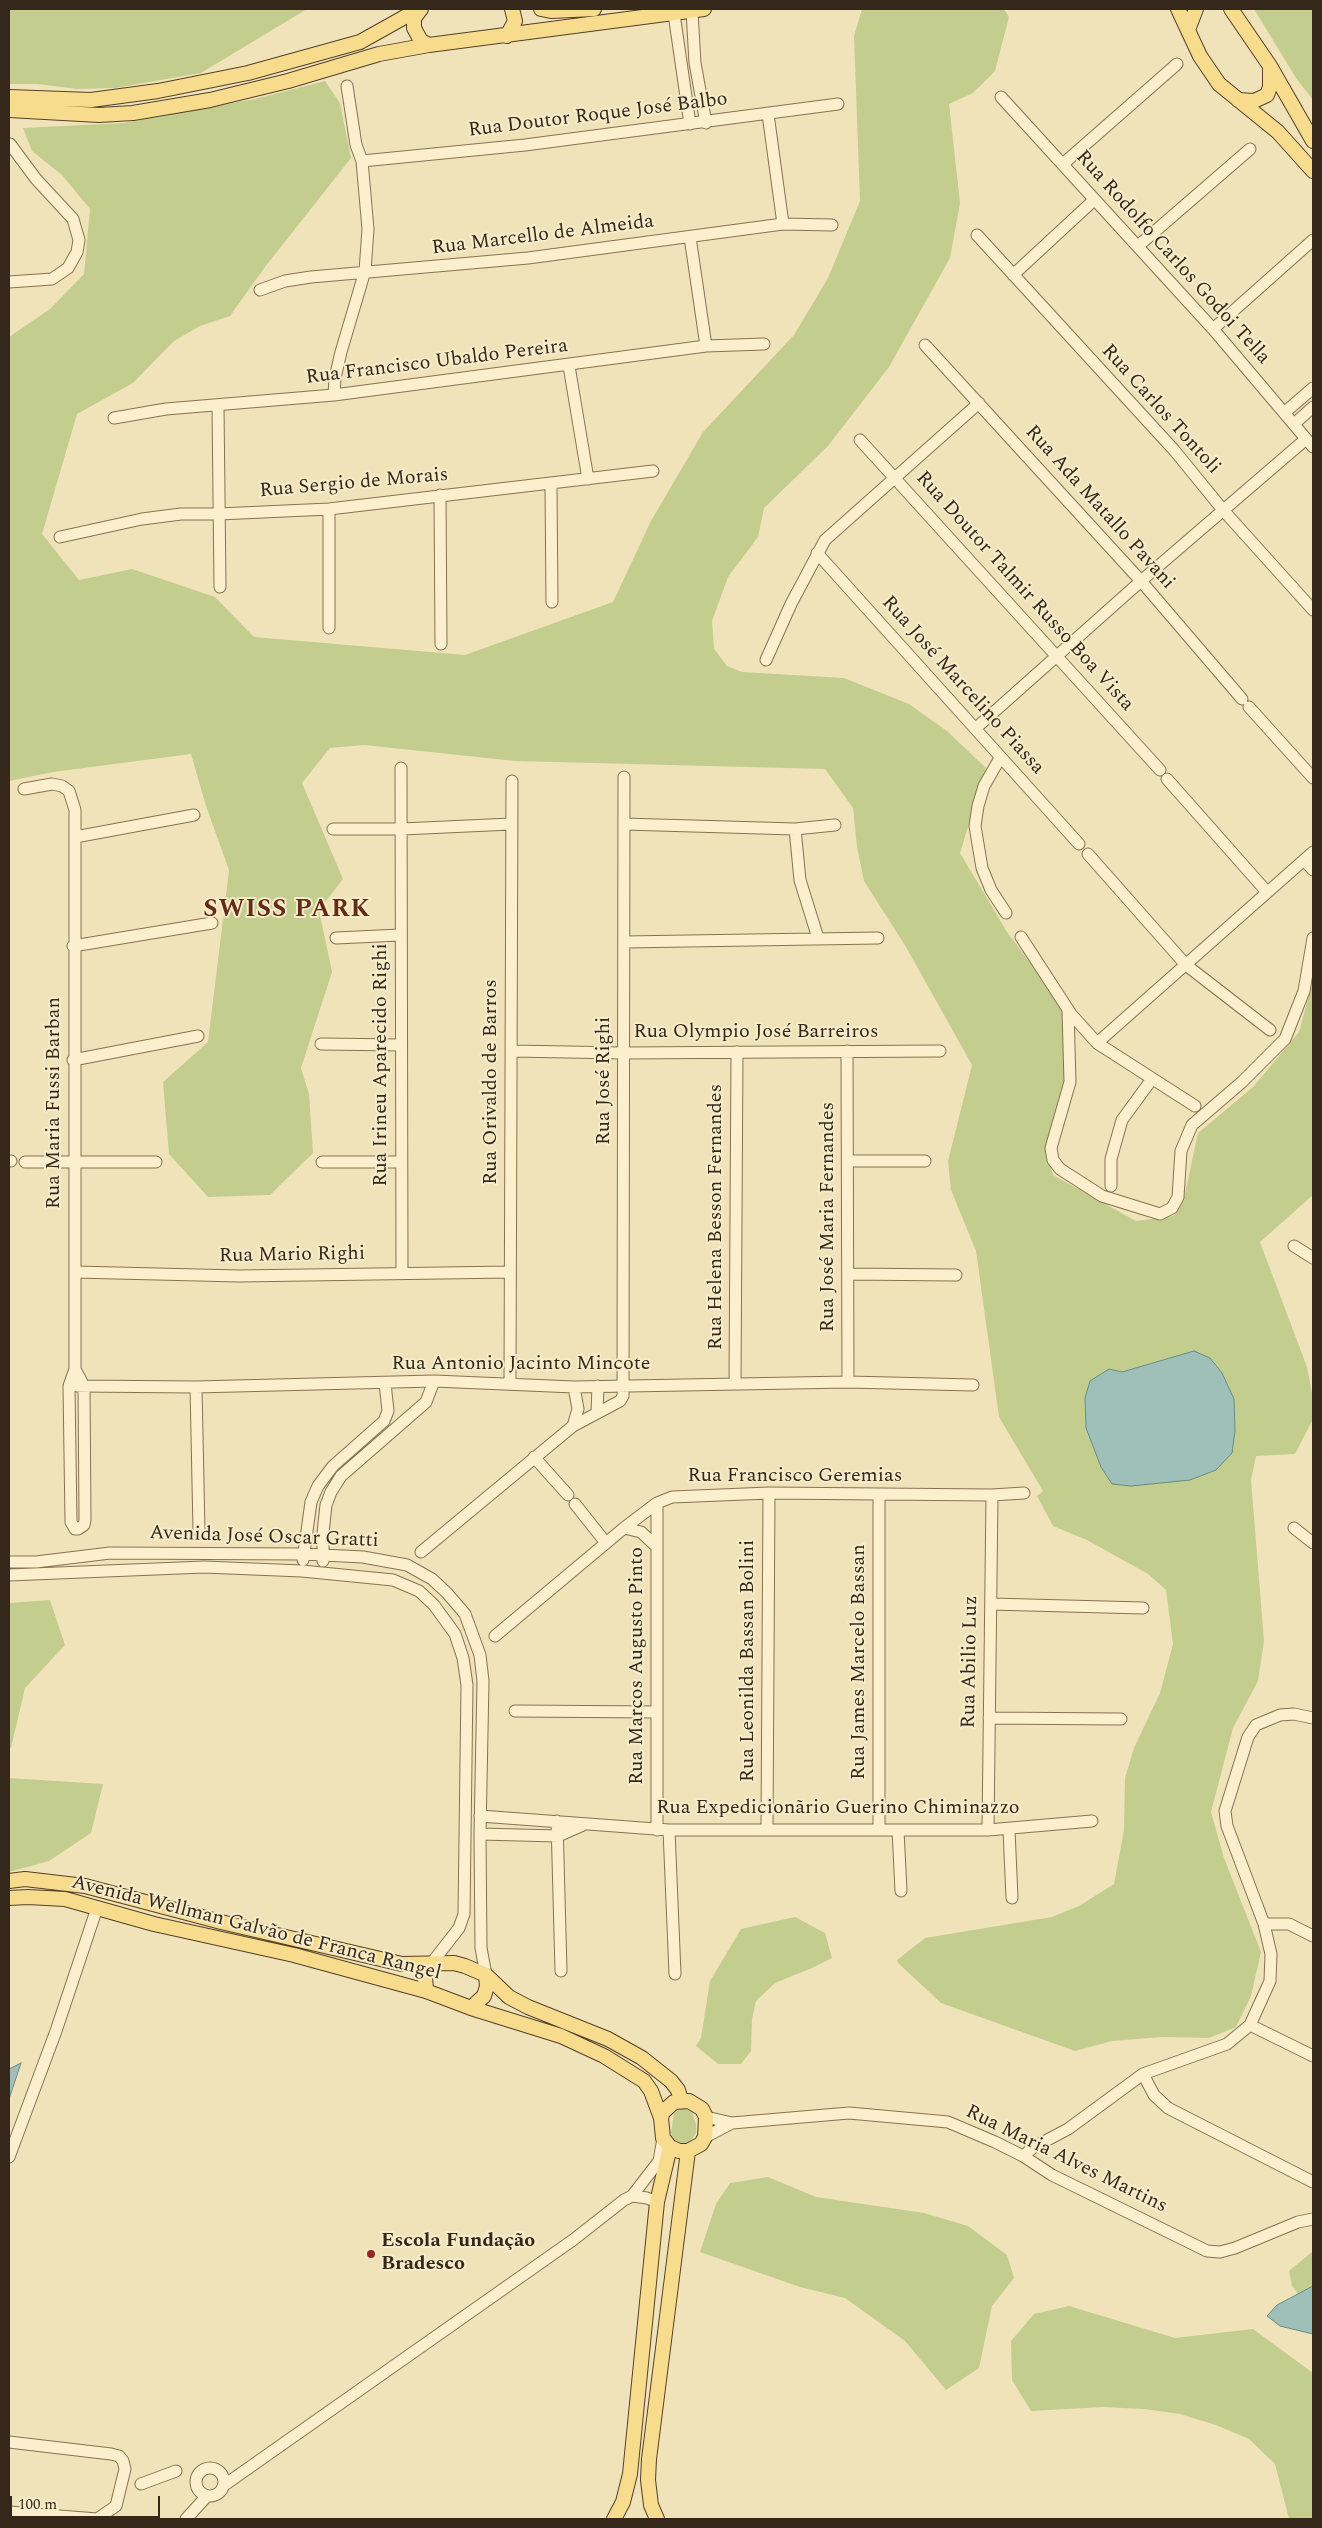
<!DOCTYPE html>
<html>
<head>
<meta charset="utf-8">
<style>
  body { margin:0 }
  #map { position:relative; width:1322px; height:2528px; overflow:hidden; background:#f0e3ba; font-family:Spectral,serif }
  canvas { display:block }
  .frame { position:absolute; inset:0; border:10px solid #35281a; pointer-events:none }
  .scale { position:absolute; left:10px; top:2496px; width:150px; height:22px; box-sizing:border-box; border:2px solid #35281a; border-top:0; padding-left:6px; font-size:15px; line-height:18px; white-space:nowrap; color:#35281a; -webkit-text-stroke:4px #f7ecca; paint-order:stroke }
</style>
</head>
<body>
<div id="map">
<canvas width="1322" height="2528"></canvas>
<div class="frame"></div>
<div class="scale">100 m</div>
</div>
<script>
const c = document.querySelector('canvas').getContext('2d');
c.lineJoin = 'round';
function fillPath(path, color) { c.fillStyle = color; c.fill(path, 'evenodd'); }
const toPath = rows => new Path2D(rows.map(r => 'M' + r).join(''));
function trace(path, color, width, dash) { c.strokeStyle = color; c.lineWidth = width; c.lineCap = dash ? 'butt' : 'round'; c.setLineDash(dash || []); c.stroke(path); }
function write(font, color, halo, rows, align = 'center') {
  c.font = font + ' Spectral,serif'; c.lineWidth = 4; c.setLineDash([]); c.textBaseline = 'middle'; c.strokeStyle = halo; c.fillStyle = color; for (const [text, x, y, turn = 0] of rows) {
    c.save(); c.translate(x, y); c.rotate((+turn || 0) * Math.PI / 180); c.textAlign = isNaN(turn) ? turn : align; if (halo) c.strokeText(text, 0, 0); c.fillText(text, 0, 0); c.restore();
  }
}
fillPath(toPath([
  [9,9,307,9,201,73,115,88,77,89,37,84,9,84],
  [862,9,1004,9,1009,17,995,71,973,93,949,104,960,203,950,258,889,367,828,446,764,508,758,537,728,577,712,621,714,649,727,666,742,672,844,678,909,704,947,731,986,768,960,853,1007,932,1061,1004,1070,1082,1045,1149,1053,1175,1136,1221,1174,1216,1184,1198,1198,1133,1253,1087,1299,1032,1313,981,1313,1195,1260,1242,1307,1367,1313,1399,1313,1419,1295,1454,1256,1456,1251,1480,1264,1641,1258,1681,1233,1728,1211,1812,1224,1858,1261,1952,1251,1996,1236,2027,1209,2038,1162,2037,1112,2041,1075,2051,941,2003,898,1963,897,1960,925,1938,1052,1917,1079,1906,1114,1884,1124,1830,1125,1778,1134,1748,1160,1693,1173,1644,1166,1590,1148,1574,1087,1540,1053,1526,1037,1496,1043,1491,999,1417,976,1251,951,1190,948,1161,972,1065,906,947,864,881,857,847,853,808,825,769,515,761,364,745,330,748,302,783,343,879,319,910,332,972,301,1068,309,1094,313,1153,270,1195,208,1197,169,1154,163,1082,208,1042,229,870,206,806,191,754,53,772,9,781,9,337,50,309,84,274,90,209,62,175,32,151,23,128,124,123,255,99,325,81,340,103,351,158,265,267,230,316,200,326,174,341,133,383,77,414,42,534,79,580,132,569,215,597,254,637,465,655,613,602,651,521,703,432,794,335,828,278,860,201,854,36],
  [1254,9,1313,9,1313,100,1296,78],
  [50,1600,65,1645,25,1688,11,1748,9,1748,9,1603],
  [9,1778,103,1784,91,1833,49,1861,9,1872],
  [795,1917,825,1933,832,1958,812,1968,775,1983,756,2001,752,2019,751,2051,741,2064,718,2064,696,2046,701,2038,710,1981,741,1929],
  [683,2108,692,2112,696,2124,696,2133,688,2145,676,2144,671,2133,674,2113],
  [768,2177,816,2197,924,2213,968,2226,1007,2255,1014,2278,992,2306,979,2368,946,2390,905,2341,845,2298,800,2287,700,2252,716,2204,730,2183],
  [1313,2251,1313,2291,1303,2300,1292,2286,1289,2271],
  [1069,2306,1175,2338,1253,2329,1313,2373,1313,2519,1289,2519,1275,2464,1249,2439,1216,2425,1180,2414,1144,2409,1103,2407,1031,2411,1012,2380,1011,2341,1034,2314]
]), '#c3ce8e');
const water = toPath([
  [1194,1351,1210,1358,1222,1373,1234,1399,1235,1431,1232,1453,1216,1470,1190,1480,1131,1486,1112,1484,1101,1467,1086,1428,1085,1398,1090,1381,1109,1369,1122,1372,1194,1351],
  [21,2063,9,2099,9,2069,21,2063],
  [1313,2286,1313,2334,1280,2326,1267,2316,1277,2305,1313,2286]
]);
fillPath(water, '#9fc0b8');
trace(water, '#668d86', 1);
const minor = toPath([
  [692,11,695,63,706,123],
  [674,14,690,124],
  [1001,97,1213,329,1313,447],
  [768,114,783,224],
  [362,161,525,145,838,104],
  [1063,164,1177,64],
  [977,235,1174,450,1223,510,1313,610],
  [690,237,706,346],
  [1138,246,1250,149],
  [1013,275,1094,200],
  [9,282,52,279,68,268,77,252,79,240,73,219,36,179,10,144],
  [260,290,285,281,311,277,528,258,783,224,832,225],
  [1213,329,1313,240],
  [925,345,1141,581,1242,699],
  [569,366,588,479],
  [334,395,335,378,341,352,365,271,368,229,362,161,356,145,347,86],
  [218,406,220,587],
  [1284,413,1313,388],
  [114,418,166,409,334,395,706,346,764,344],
  [1294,424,1313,407],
  [860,440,1160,770],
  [551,484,552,602],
  [440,495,441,644],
  [329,509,329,628],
  [60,537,142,519,181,514,219,514,329,509,653,471],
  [817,553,1079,844],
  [766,660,791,604,825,540,979,403],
  [1249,707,1313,778],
  [976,728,1141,581,1306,439],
  [1000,758,984,786,978,806,975,826,982,868,991,890,1006,913],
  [401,768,402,1273],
  [1167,779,1267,892],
  [24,789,52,784,62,786,69,791,75,810,75,1369,69,1386,71,1522,75,1529,78,1529,84,1525,85,1520,84,1386,75,1369],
  [624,824,795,829,835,825],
  [333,829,402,829,511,824],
  [795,829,800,880,818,938],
  [75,837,194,815],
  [1088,854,1186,965,1270,1030],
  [1304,860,1313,870],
  [1021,937,1071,1014,1097,1043,1195,1106],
  [336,938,400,935],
  [624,942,878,938],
  [73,946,212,923],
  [1068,1010,1070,1082,1051,1148,1053,1160,1060,1169,1102,1196,1160,1214,1172,1208,1178,1197,1181,1151,1192,1125,1242,1082,1285,1039,1304,991,1313,938],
  [1097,1043,1313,852],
  [321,1044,400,1045],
  [512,1051,623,1053,940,1051],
  [847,1051,848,1382],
  [73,1060,198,1036],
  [9,1161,11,1161],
  [848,1161,925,1161],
  [25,1162,156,1162],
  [322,1162,401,1162],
  [1111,1186,1111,1159,1122,1120,1152,1079],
  [1294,1246,1313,1258],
  [75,1272,239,1276,510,1272],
  [848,1274,956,1275],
  [510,1383,512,781],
  [735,1383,737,1052],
  [77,1386,196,1387,434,1381,574,1387,848,1382,973,1385],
  [196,1387,199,1531],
  [597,1413,598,1386],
  [573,1426,578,1409,574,1387],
  [534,1457,568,1495],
  [657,1503,657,1830],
  [575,1504,606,1543],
  [624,1528,641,1532,657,1547],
  [1294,1528,1313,1543],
  [421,1552,573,1426,620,1401,623,1396,624,777],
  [303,1560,311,1502,318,1486,333,1466,384,1421,388,1411,385,1383],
  [323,1561,323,1533,326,1505,331,1492,341,1476,426,1402,434,1381],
  [9,1562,36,1562,110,1553,303,1554,363,1557,407,1565,432,1579,447,1593,465,1614,480,1655,483,1681,480,1834,481,1948,486,1975],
  [9,1575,204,1567,302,1571,393,1580,419,1591,434,1605,455,1634,463,1658,467,1685,464,1914,459,1928,431,1964],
  [991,1604,1143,1608],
  [495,1636,624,1528,657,1503,672,1497,769,1493,992,1495,1024,1493],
  [515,1711,657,1712],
  [989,1718,1121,1719],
  [480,1816,669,1830,988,1830,1092,1821],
  [557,1821,561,1971],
  [767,1829,769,1493],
  [669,1830,675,1974],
  [879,1830,879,1495],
  [898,1830,901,1891],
  [988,1830,992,1495],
  [1009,1830,1012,1898],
  [480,1834,558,1836,583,1825],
  [1264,1924,1289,1924,1313,1936],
  [1250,2025,1313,2056],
  [1143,2074,1154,2095,1168,2108,1313,2182],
  [706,2117,732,2123,849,2113,948,2122,995,2142,1023,2156,1052,2175,1207,2251,1220,2252,1235,2248,1298,2222,1313,2219],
  [705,2137,732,2123],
  [1023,2156,1034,2147,1068,2129,1143,2074,1227,2044,1250,2025,1270,1981,1271,1954,1264,1924,1227,1826,1225,1811,1248,1737,1256,1725,1280,1715,1294,1714,1313,1718],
  [9,2157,56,2031,97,1908],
  [632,2196,647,2198,657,2202],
  [9,2442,111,2454,119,2456,123,2461,125,2469,116,2506,97,2519,9,2512],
  '196 2482a14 14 0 1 1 28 0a14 14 0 1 1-28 0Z',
  [141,2484,176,2471],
  [223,2486,573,2240,624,2200,632,2196,659,2161,663,2138],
  [186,2519,207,2496]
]);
const major = toPath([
  [421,9,414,18,414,28,421,41,429,45],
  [541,9,551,11,594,9],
  [1178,9,1200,56,1219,84,1278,132,1313,171],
  [1231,9,1270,66,1313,141],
  [1188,30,1196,9],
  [507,36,515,21,512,9],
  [9,97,91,100,158,91,248,73,360,42,419,9],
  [1238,100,1254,101,1267,95,1270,87,1270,67],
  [9,110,99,115,133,113,210,100,288,81,379,54,429,45,704,9],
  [9,1881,25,1879,85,1886,221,1922,402,1964,454,1963,465,1966,486,1975,509,1997,528,2007,608,2039,642,2058,671,2081,678,2090,681,2100],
  [9,1898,28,1897,65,1899,154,1924,294,1955,426,1991,471,2008,561,2036,604,2056,644,2081,651,2091,661,2118,663,2138,670,2147,679,2151,688,2151,701,2144,705,2137,706,2117,702,2109,689,2101,674,2102,663,2112,661,2118],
  [426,1991,425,1976,431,1964],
  [471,2008,484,1996,487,1986,486,1975],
  [614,2519,623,2502,630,2474,657,2202,670,2147],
  [657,2519,651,2505,648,2480,649,2459,688,2151]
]);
trace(minor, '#877253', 13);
trace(major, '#543f29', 16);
trace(minor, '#fbefcd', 11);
trace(major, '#f7dc8d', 14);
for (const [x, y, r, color] of [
  [371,2254,5,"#992620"]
]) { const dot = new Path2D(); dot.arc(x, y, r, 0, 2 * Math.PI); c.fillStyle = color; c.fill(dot); trace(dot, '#f7ecca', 2); }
write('20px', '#35281a', '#f7ecca', [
  ["Rua Doutor Roque José Balbo",598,116,-7],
  ["Rua Marcello de Almeida",543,236,-7],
  ["Rua Rodolfo Carlos Godoi Tella",1172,258,48],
  ["Rua Francisco Ubaldo Pereira",437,363,-7],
  ["Rua Carlos Tontoli",1160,410,48],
  ["Rua Sergio de Morais",354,484,-5],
  ["Rua Ada Matallo Pavani",1099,508,48],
  ["Rua Doutor Talmir Russo Boa Vista",1024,592,48],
  ["Rua José Marcelino Piassa",962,686,48],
  ["Rua Olympio José Barreiros",756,1033],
  ["Rua Irineu Aparecido Righi",382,1065,-90],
  ["Rua José Righi",605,1081,-90],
  ["Rua Orivaldo de Barros",492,1082,-90],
  ["Rua Maria Fussi Barban",55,1103,-90],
  ["Rua Helena Besson Fernandes",717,1217,-90],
  ["Rua José Maria Fernandes",829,1217,-90],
  ["Rua Mario Righi",292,1256,-1],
  ["Rua Antonio Jacinto Mincote",521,1365],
  ["Rua Francisco Geremias",795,1477],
  ["Avenida José Oscar Gratti",264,1538,2],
  ["Rua Leonilda Bassan Bolini",749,1661,-90],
  ["Rua James Marcelo Bassan",860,1662,-90],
  ["Rua Abilio Luz",971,1662,-89],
  ["Rua Marcos Augusto Pinto",638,1666,-90],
  ["Rua Expedicionãrio Guerino Chiminazzo",838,1809],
  ["Avenida Wellman Galvão de Franca Rangel",256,1929,14],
  ["Rua Maria Alves Martins",1066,2160,26]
]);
write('bold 20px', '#35281a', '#f7ecca', [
  ["Escola Fundação",381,2242],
  ["Bradesco",381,2265]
], 'left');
c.letterSpacing = '1px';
write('bold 25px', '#642b16', '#f7ecca', [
  ["SWISS PARK",287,911]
]);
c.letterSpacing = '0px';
</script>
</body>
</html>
